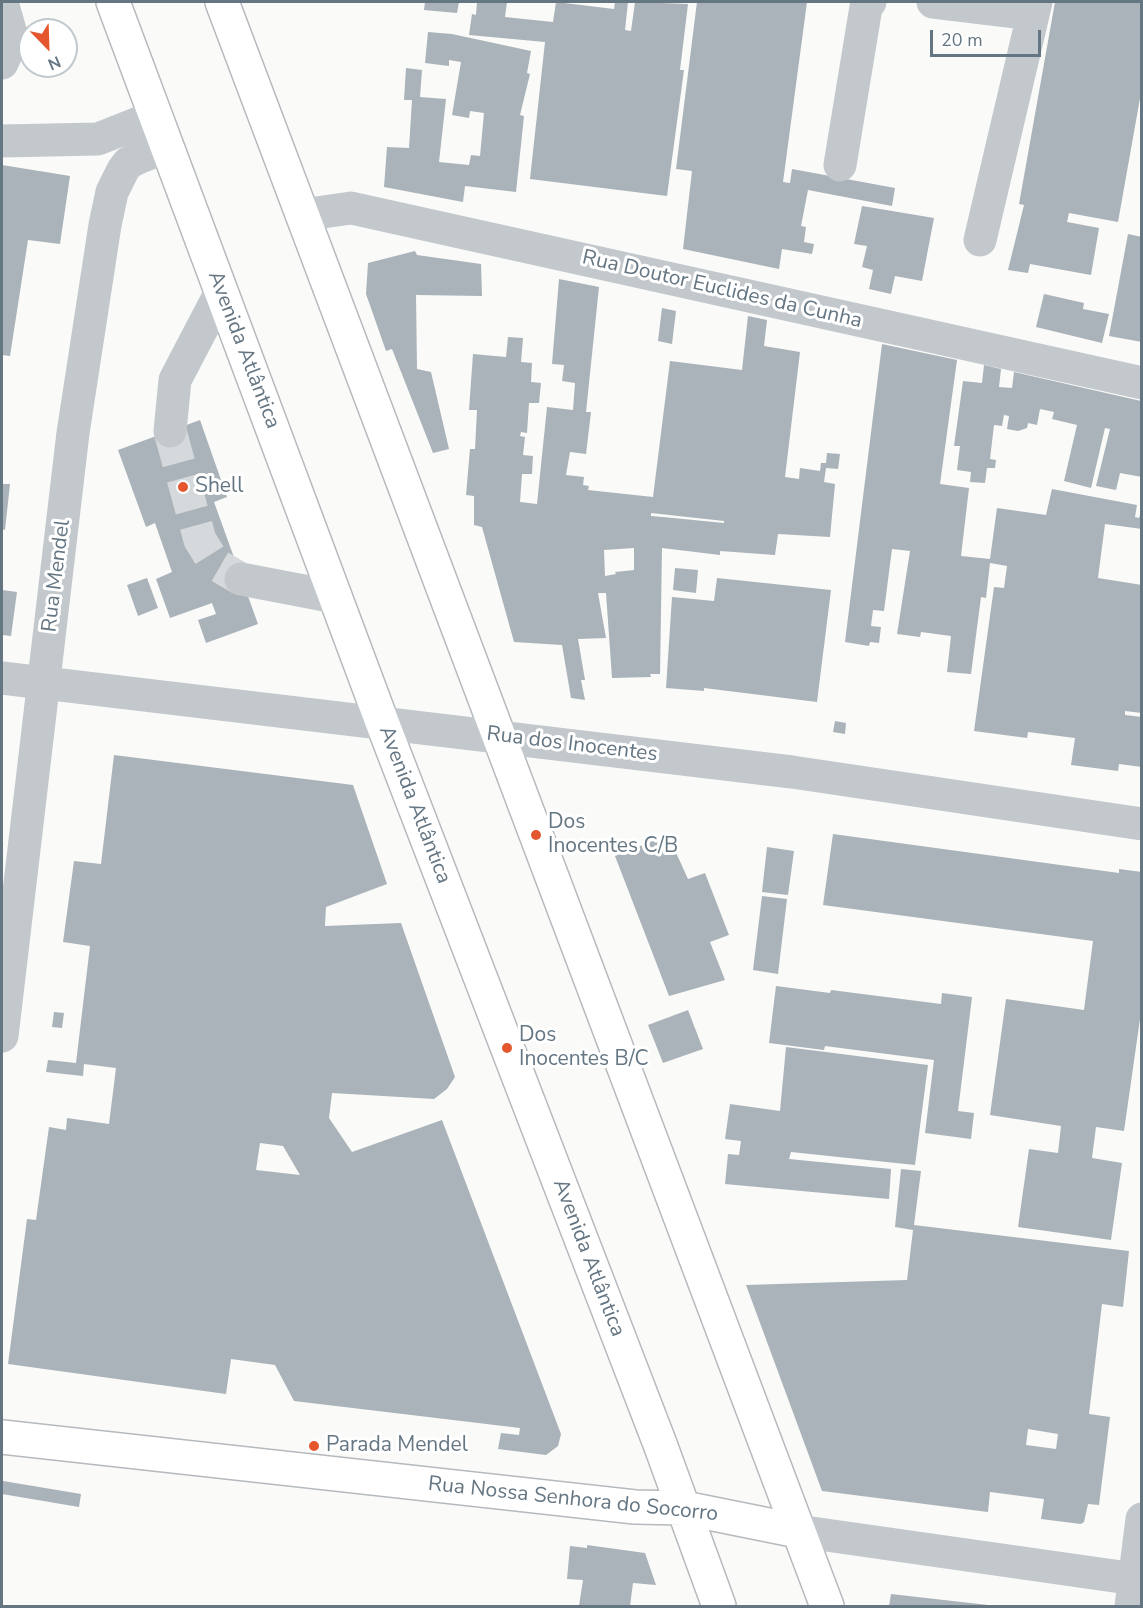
<!DOCTYPE html>
<html>
<head>
<meta charset="utf-8">
<style>
  body { margin:0 }
  #map { position:relative; width:1143px; height:1608px; overflow:hidden; background:#fafaf8; font-family:"Nunito Sans",sans-serif }
  canvas { display:block }
  .frame { position:absolute; inset:0; border:3px solid #657683; pointer-events:none }
  .north { position:absolute; left:18px; top:18px; width:60px; height:60px; box-sizing:border-box; background:#fff; border:2px solid #c1c8cd; border-radius:50%; rotate:157deg; font-size:16px; font-weight:700; line-height:24px; text-align:center; color:#657683 }
  .north::after { content:''; display:block; margin:auto; width:21px; height:27px; background:#e4572e; clip-path:polygon(50% 0,100% 100%,50% 72%,0 100%) }
  .scale { position:absolute; left:930px; top:30px; width:111px; height:27px; box-sizing:border-box; border:3px solid #657683; border-top:0; padding-left:8px; font-size:18px; line-height:21px; white-space:nowrap; color:#657683; -webkit-text-stroke:4px #fff; paint-order:stroke }
</style>
</head>
<body>
<div id="map">
<canvas width="1143" height="1608"></canvas>
<div class="frame"></div>
<div class="north">N</div>
<div class="scale">20 m</div>
</div>
<script>
const c = document.querySelector('canvas').getContext('2d');
c.lineJoin = 'round';
function fillPath(path, color) { c.fillStyle = color; c.fill(path, 'evenodd'); }
const toPath = rows => new Path2D(rows.map(r => 'M' + r).join(''));
function trace(path, color, width, dash) { c.strokeStyle = color; c.lineWidth = width; c.lineCap = dash ? 'butt' : 'round'; c.setLineDash(dash || []); c.stroke(path); }
function write(font, color, halo, rows, align = 'center') {
  c.font = font + ' "Nunito Sans",sans-serif'; c.lineWidth = 6; c.setLineDash([]); c.textBaseline = 'middle'; c.strokeStyle = halo; c.fillStyle = color; for (const [text, x, y, turn = 0] of rows) {
    c.save(); c.translate(x, y); c.rotate((+turn || 0) * Math.PI / 180); c.textAlign = isNaN(turn) ? turn : align; if (halo) c.strokeText(text, 0, 0); c.fillText(text, 0, 0); c.restore();
  }
}
fillPath(toPath([
  [425,2,459,2,457,13,424,10],
  [477,2,507,2,505,17,553,22,556,2,614,9,615,2,628,2,625,30,631,31,635,2,688,4,680,70,684,70,667,196,530,179,545,42,469,35,472,14,476,15],
  [697,2,807,2,783,182,790,183,792,169,895,188,892,206,808,190,801,226,806,227,804,242,814,244,812,254,782,249,779,269,683,249,692,171,676,169],
  [1055,2,1142,2,1142,87,1118,222,1069,213,1067,222,1099,228,1091,275,1030,264,1028,273,1008,270,1024,205,1019,204],
  [428,32,452,34,531,51,527,73,530,74,520,115,524,116,516,192,465,186,463,202,384,187,387,147,409,148,412,100,404,100,406,68,422,70,420,97,446,99,439,162,469,165,471,155,480,156,484,113,470,111,469,118,452,115,461,62,449,60,449,66,425,63],
  [2,165,70,176,60,244,28,240,10,356,2,355],
  [862,206,934,218,922,281,895,276,891,294,869,289,873,270,862,267,867,246,854,244],
  [1128,234,1142,237,1142,342,1109,336],
  [415,251,417,255,481,264,482,296,416,295,417,369,431,372,449,449,433,453,392,349,386,351,366,294,368,263],
  [559,279,599,287,586,412,591,412,586,454,570,452,566,475,584,477,583,485,589,486,588,490,653,497,670,361,742,370,748,316,767,320,764,346,800,352,785,477,799,479,800,468,820,471,821,463,826,463,827,453,840,454,838,469,826,468,824,482,835,484,830,537,778,534,775,555,720,551,720,555,662,548,660,674,650,674,651,677,612,678,606,593,598,593,606,638,578,639,585,680,581,680,585,700,571,698,562,645,514,642,482,527,474,525,474,496,466,495,470,449,475,449,477,410,469,410,473,354,506,357,508,337,523,338,521,362,532,363,531,382,541,383,539,403,529,403,527,433,521,432,520,436,525,437,523,455,533,456,532,474,522,474,520,502,537,504,547,407,573,410,575,383,562,381,564,365,552,364],
  [651,513,724,521,724,523,663,517,651,516],
  [634,548,634,570,615,572,616,574,605,576,604,550],
  [1044,294,1084,303,1083,309,1109,314,1102,343,1036,327],
  [662,308,676,311,672,344,658,341],
  [882,344,957,360,940,484,969,488,961,556,990,559,997,508,1046,515,1052,489,1137,505,1135,517,1139,518,1142,509,1142,529,1105,524,1098,578,1142,585,1142,713,1125,711,1125,715,1142,717,1142,767,1119,764,1118,771,1071,765,1075,738,1028,732,1027,738,974,731,994,587,1004,588,1007,566,990,563,986,598,981,597,971,674,947,672,951,636,921,632,920,637,897,634,910,551,892,549,884,611,873,610,871,626,881,627,879,643,870,642,869,646,845,642],
  [984,365,1001,369,999,387,1012,388,1014,372,1141,401,1142,477,1120,473,1116,490,1096,486,1110,429,1105,428,1091,488,1064,481,1077,425,1052,419,1054,412,1040,409,1037,425,1028,423,1027,428,1018,431,1007,429,1009,416,1004,415,1002,426,994,425,990,459,996,460,995,468,987,468,985,483,970,482,971,472,957,470,960,446,954,446,963,381,982,383],
  [200,420,227,497,214,502,258,624,206,643,198,620,216,614,212,603,170,618,156,579,172,572,155,523,146,527,118,450],
  [2,484,10,484,5,530,2,529],
  [675,568,698,570,696,593,673,590],
  [147,578,158,608,138,616,127,585],
  [717,578,831,590,817,702,704,688,704,691,666,688,672,597,714,601],
  [2,590,17,592,11,636,2,635],
  [835,721,846,723,845,734,833,732],
  [114,755,353,785,387,884,326,907,325,926,401,923,455,1077,447,1089,434,1099,332,1093,329,1118,352,1152,442,1120,561,1434,558,1446,546,1455,498,1449,501,1433,519,1435,520,1428,294,1401,275,1365,231,1359,226,1394,8,1364,27,1219,36,1220,49,1127,66,1130,67,1118,109,1124,116,1068,84,1064,83,1076,46,1072,48,1060,76,1063,90,946,63,942,74,861,101,864],
  [260,1143,283,1146,300,1175,256,1170],
  [833,834,1119,873,1119,869,1142,872,1142,1005,1124,1131,1096,1127,1092,1158,1122,1163,1111,1240,1018,1227,1029,1149,1058,1153,1061,1126,990,1115,1006,999,1084,1010,1093,941,823,905],
  [668,835,688,879,705,873,729,935,710,942,725,980,669,996,615,856],
  [767,847,794,851,788,895,762,892],
  [762,896,787,899,778,974,753,970],
  [776,986,830,993,831,990,941,1004,942,993,972,997,958,1111,974,1113,971,1139,925,1133,934,1060,825,1046,824,1050,769,1043],
  [688,1010,703,1049,663,1063,648,1025],
  [54,1012,64,1013,62,1028,52,1027],
  [786,1047,928,1065,915,1165,791,1152,789,1159,891,1169,889,1199,725,1184,728,1154,739,1155,741,1141,725,1139,730,1104,780,1111],
  [901,1169,921,1171,914,1225,1129,1251,1123,1307,1102,1304,1089,1414,1110,1417,1099,1505,1088,1504,1084,1522,1081,1524,1041,1519,1044,1499,990,1492,988,1512,822,1491,746,1285,907,1280,913,1230,895,1227],
  [1028,1429,1058,1434,1056,1449,1026,1445],
  [3,1481,81,1494,79,1507,2,1494],
  [587,1545,645,1553,656,1585,633,1583,630,1606,579,1606,583,1580,567,1579,570,1546,587,1548],
  [891,1594,988,1605,988,1606,889,1606]
]), '#aab3b9');
trace(toPath([
  [170,431,200,540,215,564,241,579]
]), '#d5d9db', 33, [33, 16]);
const major = toPath([
  [113,2,382,722,660,1444,719,1606],
  [222,2,827,1606],
  [2,1437,635,1507,684,1508,798,1531]
]);
trace(major, '#b5babe', 36);
trace(toPath([
  [933,2,1033,14],
  [2,63,7,52,11,34,2,2],
  [2,141,98,139,156,116],
  [840,165,866,7,870,2],
  [302,215,351,208,1142,383],
  [980,240,1036,2],
  [170,431,175,380,221,292],
  [241,579,335,597],
  [2,678,792,772,1142,824],
  [2,1036,73,433,105,225,112,192,123,170,128,163,140,157,167,147],
  [798,1531,1142,1580],
  [1131,1606,1142,1519]
]), '#c3c8cc', 33);
trace(major, '#fff', 33);
for (const [x, y, r, color] of [
  [183,487,6,"#e4572e"],
  [536,835,6,"#e4572e"],
  [507,1048,6,"#e4572e"],
  [314,1446,6,"#e4572e"]
]) { const dot = new Path2D(); dot.arc(x, y, r, 0, 2 * Math.PI); c.fillStyle = color; c.fill(dot); trace(dot, '#fff', 2); }
write('21px', '#657683', '#fff', [
  ["Rua Doutor Euclides da Cunha",722,290,13],
  ["Avenida Atlântica",243,350,69],
  ["Rua Mendel",57,576,-83],
  ["Rua dos Inocentes",572,745,7],
  ["Avenida Atlântica",414,805,69],
  ["Avenida Atlântica",588,1258,69],
  ["Rua Nossa Senhora do Socorro",573,1500,6]
]);
write('21px', '#657683', '#fff', [
  ["Shell",195,487],
  ["Dos",548,823],
  ["Inocentes C/B",548,847],
  ["Dos",519,1036],
  ["Inocentes B/C",519,1060],
  ["Parada Mendel",326,1446]
], 'left');
</script>
</body>
</html>
